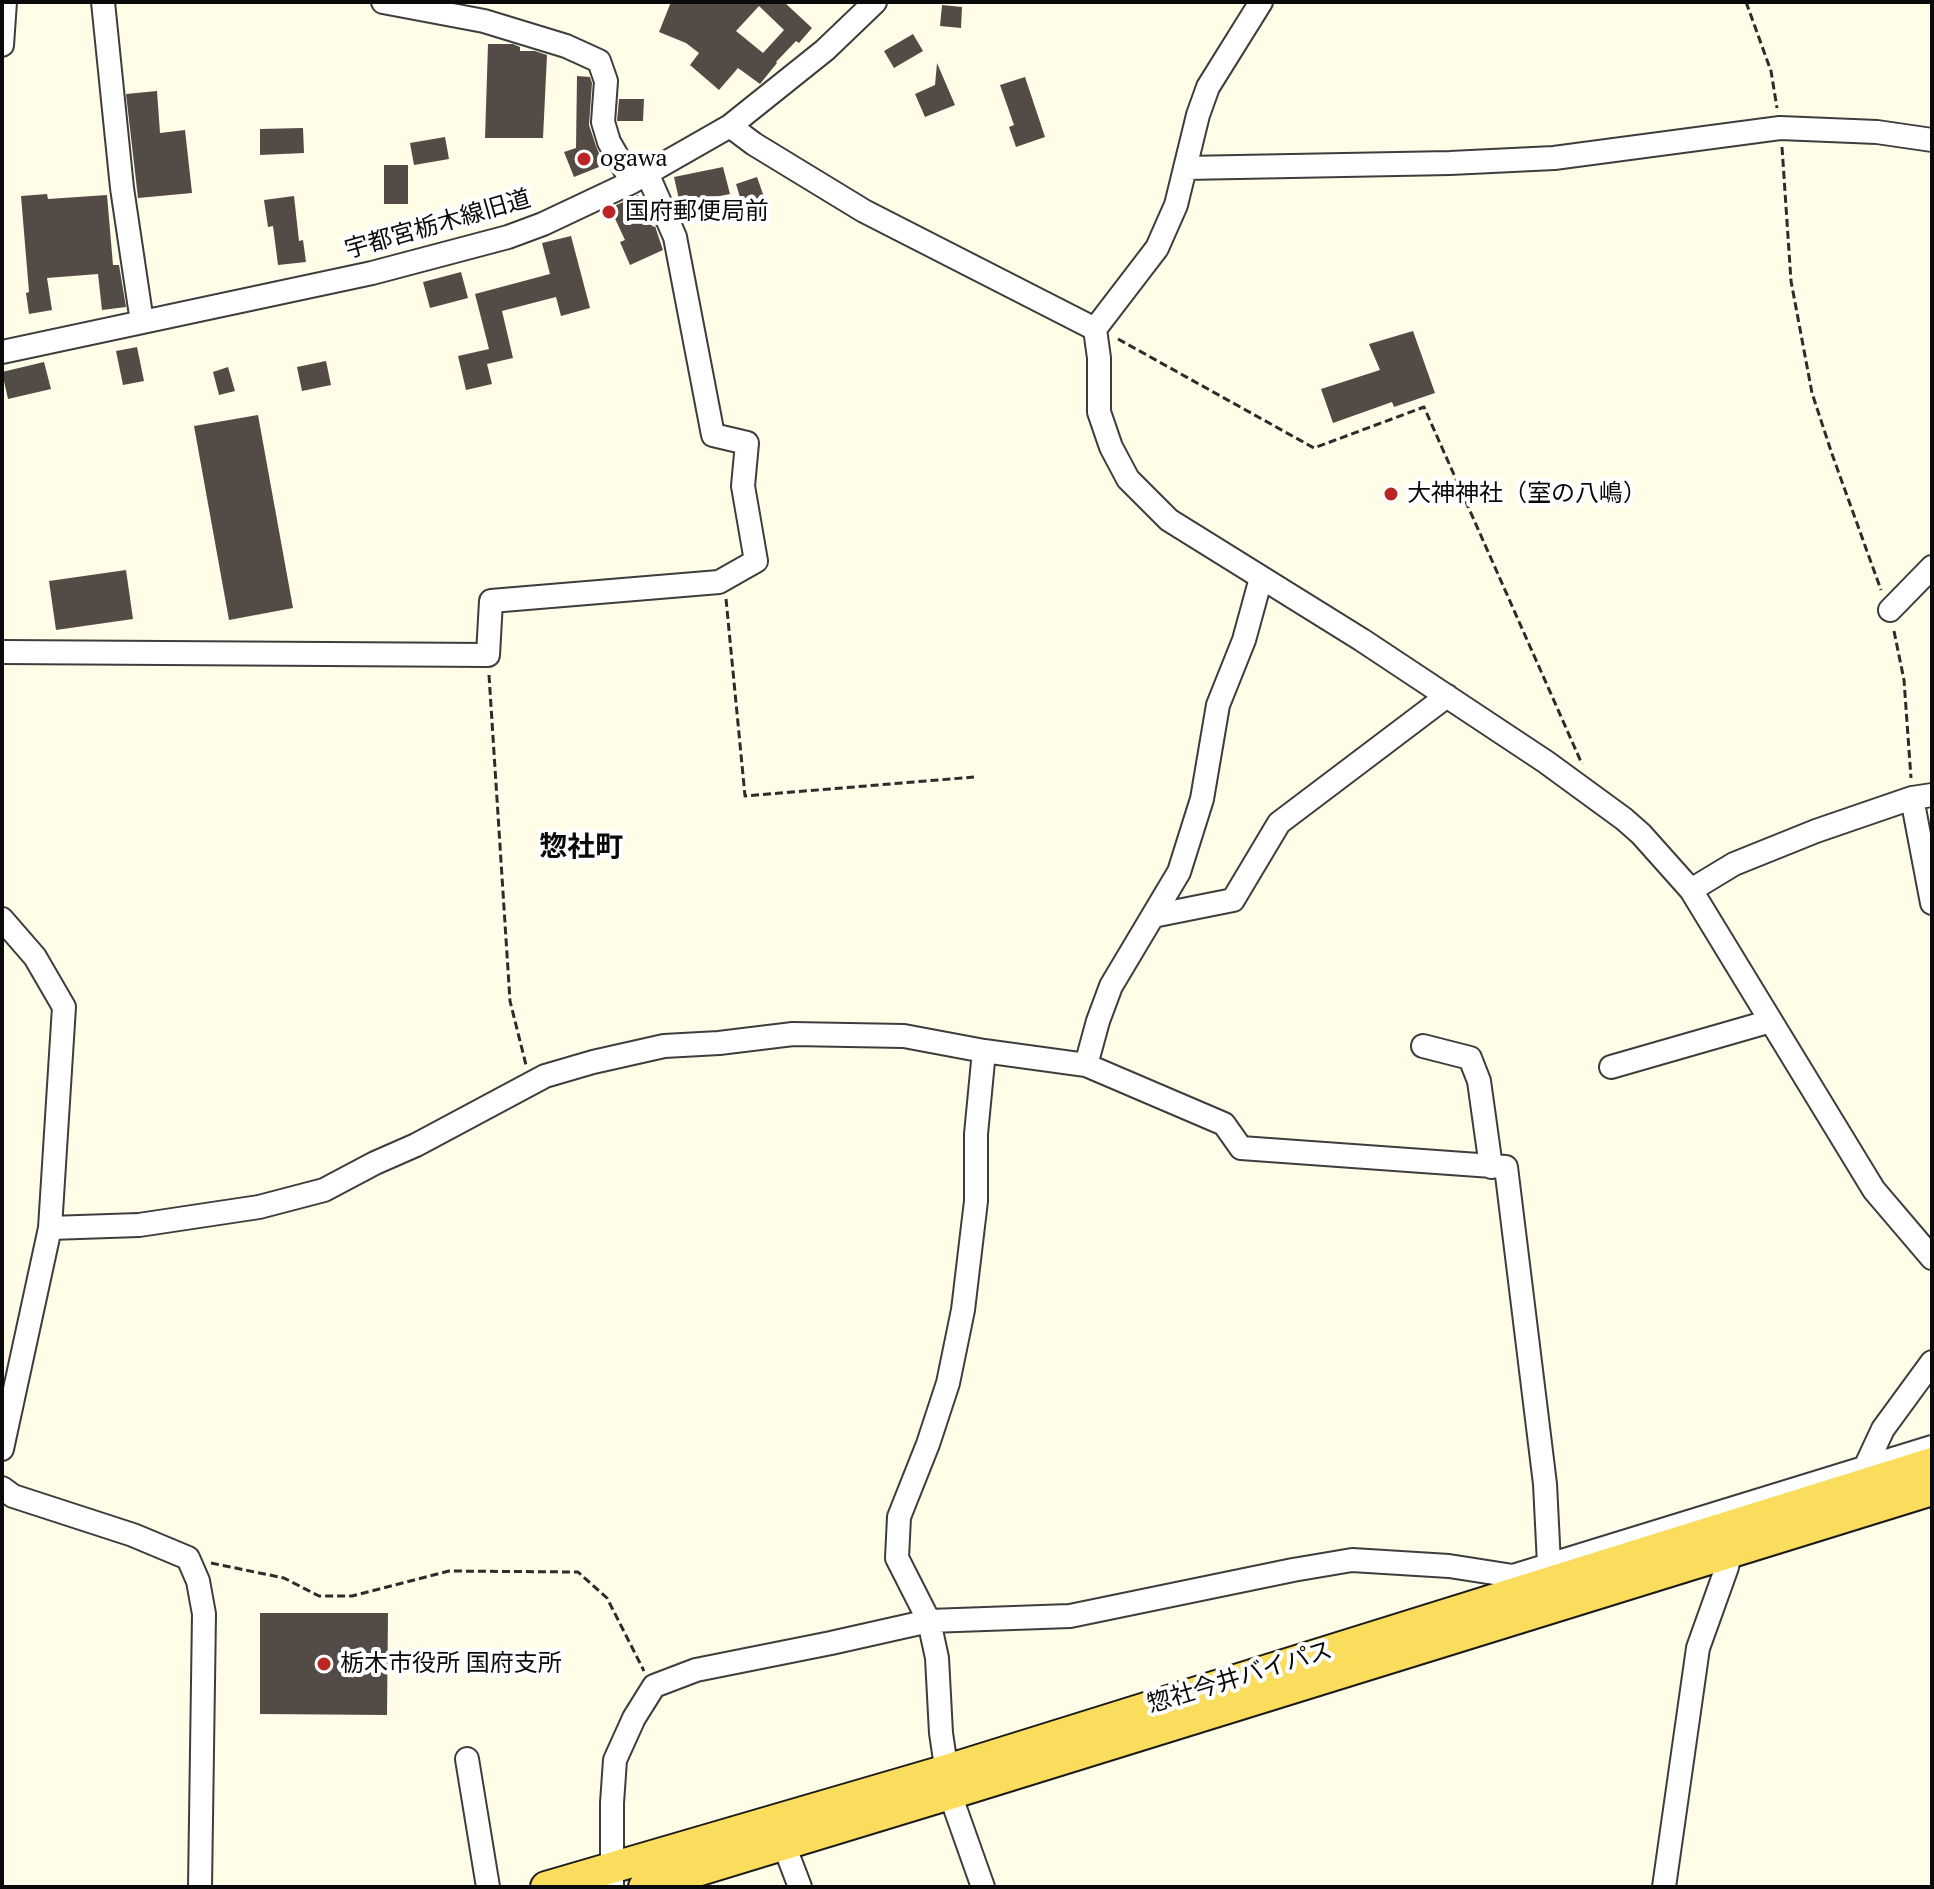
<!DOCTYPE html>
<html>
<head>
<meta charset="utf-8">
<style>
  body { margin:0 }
  #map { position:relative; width:1934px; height:1889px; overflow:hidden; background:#fffce7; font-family:"PT Serif",serif }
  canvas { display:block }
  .frame { position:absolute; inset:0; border:4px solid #0a0a0a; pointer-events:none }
</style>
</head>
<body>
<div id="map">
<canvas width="1934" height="1889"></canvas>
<div class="frame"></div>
</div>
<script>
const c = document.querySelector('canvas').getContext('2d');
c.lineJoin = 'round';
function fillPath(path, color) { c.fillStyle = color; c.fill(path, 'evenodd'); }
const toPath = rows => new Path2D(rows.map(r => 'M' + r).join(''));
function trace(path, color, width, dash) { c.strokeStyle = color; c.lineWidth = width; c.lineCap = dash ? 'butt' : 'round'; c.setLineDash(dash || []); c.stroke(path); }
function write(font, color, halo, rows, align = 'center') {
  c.font = font + ' "PT Serif","Noto Sans JP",serif'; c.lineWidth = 8; c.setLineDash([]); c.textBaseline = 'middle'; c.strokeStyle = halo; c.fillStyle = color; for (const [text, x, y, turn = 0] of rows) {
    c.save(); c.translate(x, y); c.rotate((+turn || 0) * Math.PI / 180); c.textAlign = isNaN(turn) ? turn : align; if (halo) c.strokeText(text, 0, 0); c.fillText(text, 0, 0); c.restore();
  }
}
fillPath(toPath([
  [671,2,784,2,812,28,799,43,796,41,776,62,777,63,760,84,738,68,719,90,690,65,699,53,686,43,659,32],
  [759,6,784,30,763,53,736,31],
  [942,5,962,7,961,28,940,26],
  [913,34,923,51,894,68,884,51],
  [488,44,513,44,520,47,520,51,535,51,547,55,543,138,485,138],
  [937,63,955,105,925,117,915,94,935,85],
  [577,76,590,77,592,83,589,125,596,146,604,165,574,177,564,152,576,148],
  [1025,77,1045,137,1016,147,1009,127,1014,125,1000,85],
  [157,91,160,133,185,130,192,193,138,198,126,94],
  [619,99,644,99,643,121,617,121],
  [303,128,304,153,260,155,260,129],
  [445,137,449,159,414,165,410,143],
  [384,165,408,165,408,204,384,204],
  [723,167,730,194,680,204,674,177],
  [757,177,764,197,742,204,736,184],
  [47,194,48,199,107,195,113,265,119,265,126,307,102,310,98,274,47,278,52,310,29,314,26,293,29,292,21,196],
  [638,195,653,227,655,226,663,250,630,265,620,242,625,240,610,208],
  [294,196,299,241,303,240,306,262,278,265,273,226,268,227,264,200],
  [571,236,590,308,561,316,556,297,502,311,513,358,487,364,492,384,466,390,458,356,489,349,475,294,550,274,542,243],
  [461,272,468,298,430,308,423,282],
  [1413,331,1435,393,1394,407,1392,402,1333,423,1321,389,1380,370,1369,344],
  [137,347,144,381,123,385,116,351],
  [326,361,331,385,302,391,297,367],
  [44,362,51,389,8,399,2,372],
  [228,367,235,391,219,395,213,372],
  [258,415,293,608,229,620,194,426],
  [126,570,133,619,56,630,49,581],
  [260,1613,388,1613,387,1715,260,1714]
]), '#534c46');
const minor = toPath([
  [103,2,122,188,142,322],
  [383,2,484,21,566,46,599,61,606,81,603,122,609,142,632,182],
  [1261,2,1208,87,1198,115,1176,205,1157,248,1095,329,1099,358,1099,412,1111,447,1128,479,1169,520,1362,640,1546,762,1624,819,1641,834,1691,890,1874,1190,1932,1258],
  [2,45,5,2],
  [730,126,754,144,864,211,1095,329],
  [1185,168,1450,163,1554,158,1780,128,1877,132,1932,140],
  [2,352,372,273,508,237,543,224,632,182,730,126,825,50,875,2],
  [1890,610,1932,567],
  [2,652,488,655,491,601,719,582,756,561,743,486,747,443,713,435,675,237,647,173],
  [1912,798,1932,903],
  [1691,890,1734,864,1816,831,1912,798,1932,795],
  [1153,916,1233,900,1279,823,1447,696],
  [2,919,35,957,64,1007,50,1228,2,1449],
  [1423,1046,1470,1058,1479,1081,1491,1167],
  [1086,1065,1224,1124,1241,1148,1506,1167,1545,1484,1549,1564],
  [1611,1067,1771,1021],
  [50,1228,139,1225,259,1207,324,1190,375,1163,416,1145,545,1076,593,1062,664,1046,719,1043,793,1034,904,1036,984,1051,1086,1065,1098,1021,1111,986,1179,872,1202,799,1218,705,1244,640,1261,578],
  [1862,1474,1883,1429,1932,1362],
  [2,1488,13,1496,133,1535,188,1558,198,1581,204,1614,200,1887],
  [467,1759,488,1887],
  [784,1845,800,1887],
  [612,1887,612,1803,615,1760,634,1718,654,1686,696,1670,831,1643,929,1621,1070,1616,1293,1570,1352,1560,1449,1566,1513,1576,1932,1447],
  [983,1887,950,1794,941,1733,937,1658,929,1621,897,1558,899,1517,928,1444,948,1383,963,1310,976,1201,976,1134,984,1051],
  [1664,1887,1698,1648,1727,1567,1733,1540]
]);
const major = toPath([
  [546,1887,947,1770,1932,1463],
  [644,1887,950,1794,1932,1490]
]);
trace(minor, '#3d3d3d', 26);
trace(major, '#1b1b1b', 34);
trace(toPath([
  [1746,2,1771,71,1777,108],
  [1782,147,1791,281,1812,393,1832,454,1881,590],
  [1118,339,1314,448,1424,407,1582,764],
  [726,599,745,796,974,777],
  [1894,631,1904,680,1911,778],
  [489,675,510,1001,526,1065],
  [211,1563,284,1578,319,1596,352,1596,449,1571,578,1572,607,1598,644,1671]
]), '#2c2c2c', 3, [8, 4]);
trace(minor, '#fff', 22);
trace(major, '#fadd5c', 30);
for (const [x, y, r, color] of [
  [584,159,8,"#ba2422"],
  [609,212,8,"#ba2422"],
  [1391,494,8,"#ba2422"],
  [324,1664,8,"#ba2422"]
]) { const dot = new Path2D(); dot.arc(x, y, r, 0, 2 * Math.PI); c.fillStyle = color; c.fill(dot); trace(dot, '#fff', 3); }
write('24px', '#0a0a0a', '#fff', [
  ["ogawa",600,159],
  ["国府郵便局前",625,212],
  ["大神神社（室の八嶋）",1407,494],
  ["栃木市役所 国府支所",340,1664]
], 'left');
write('24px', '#0a0a0a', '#fff', [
  ["宇都宮栃木線旧道",438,225,-16],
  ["惣社今井バイパス",1240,1678,-17]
]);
write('bold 28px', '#0a0a0a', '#fff', [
  ["惣社町",581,848]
]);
</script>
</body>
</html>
